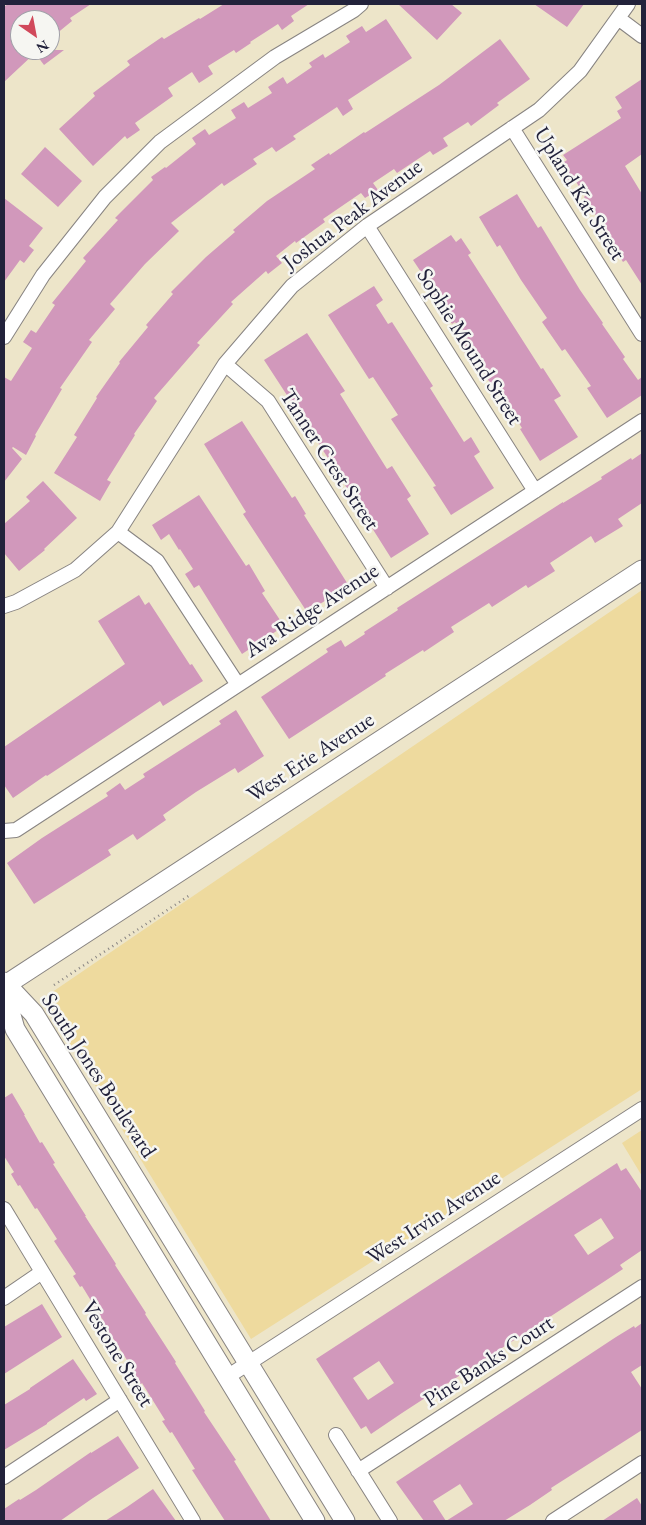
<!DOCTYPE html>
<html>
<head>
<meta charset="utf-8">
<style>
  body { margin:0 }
  #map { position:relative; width:646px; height:1525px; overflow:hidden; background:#ede5c9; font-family:"EB Garamond",serif }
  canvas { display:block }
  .frame { position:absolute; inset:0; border:5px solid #22223b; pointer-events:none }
  .north { position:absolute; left:10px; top:10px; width:50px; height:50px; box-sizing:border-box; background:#f6f6f2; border:1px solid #a1a1a9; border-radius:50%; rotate:147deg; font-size:14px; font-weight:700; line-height:20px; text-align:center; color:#22223b }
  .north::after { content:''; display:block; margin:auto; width:18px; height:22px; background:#d1495b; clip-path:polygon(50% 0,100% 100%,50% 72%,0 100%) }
</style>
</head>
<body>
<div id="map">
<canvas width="646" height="1525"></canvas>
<div class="frame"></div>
<div class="north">N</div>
</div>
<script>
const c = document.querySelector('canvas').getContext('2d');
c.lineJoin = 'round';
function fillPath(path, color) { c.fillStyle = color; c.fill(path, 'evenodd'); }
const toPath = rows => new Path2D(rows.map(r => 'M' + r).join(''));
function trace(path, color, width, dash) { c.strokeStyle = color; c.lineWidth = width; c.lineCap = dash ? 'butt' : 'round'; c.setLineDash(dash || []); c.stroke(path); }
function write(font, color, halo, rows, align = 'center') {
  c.font = font + ' "EB Garamond",serif'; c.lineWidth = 5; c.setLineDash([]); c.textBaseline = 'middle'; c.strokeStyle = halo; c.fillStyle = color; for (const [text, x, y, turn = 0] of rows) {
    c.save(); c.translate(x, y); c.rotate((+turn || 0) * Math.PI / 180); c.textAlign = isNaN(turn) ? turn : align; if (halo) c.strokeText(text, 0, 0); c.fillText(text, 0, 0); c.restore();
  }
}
fillPath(toPath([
  [642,590,642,1089,251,1339,42,999],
  [642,1130,642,1176,622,1143]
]), '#eeda9e');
fillPath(toPath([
  [8,4,91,4,70,18,72,21,50,39,50,20,20,20,20,50,64,50,44,65,35,53,4,82,4,7],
  [224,4,309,4,291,16,294,21,282,30,278,24,250,42,251,43,236,53,234,50,208,66,213,74,199,83,192,72,168,88,173,96,135,123,140,130,127,139,125,136,93,166,59,129,95,96,93,93,130,65,127,61,162,37,164,39,199,18,200,19],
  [398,4,451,4,462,13,437,40],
  [534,4,584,4,567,27],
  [386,19,412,58,348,100,353,109,343,116,337,107,293,136,296,139,276,152,272,147,253,159,257,164,224,186,222,183,171,223,179,231,145,264,110,304,115,309,89,340,92,342,60,388,62,389,35,435,36,436,26,455,13,447,12,448,22,459,4,482,4,377,11,381,32,348,23,342,31,330,36,333,55,305,52,303,86,261,83,258,118,220,115,218,153,180,151,177,165,167,166,168,196,144,192,138,205,129,209,135,236,118,231,110,244,102,248,108,272,93,268,87,283,77,287,84,312,67,309,63,323,54,325,58,350,42,346,36,362,26,366,32],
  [500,39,530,79,497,103,499,105,471,126,468,122,443,138,448,146,433,155,430,151,397,173,394,169,373,183,378,190,365,198,361,193,323,219,325,222,296,243,295,241,276,256,282,263,268,274,266,271,231,302,233,304,197,343,200,345,154,398,157,401,134,434,135,435,107,480,111,482,100,501,54,473,77,437,74,435,97,398,96,397,120,363,119,362,148,327,146,325,173,294,171,292,206,257,235,232,233,230,267,201,315,169,311,165,329,153,330,155,364,132,365,133,439,85],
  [642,79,642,154,625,166,642,194,642,285,626,260,623,262,604,232,606,231,584,197,585,196,573,177,566,182,557,167,567,160,563,155,621,118,617,111,622,108,615,97],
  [45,147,82,181,58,207,21,174],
  [517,194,538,228,541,226,580,290,603,323,602,324,625,357,623,359,638,380,642,377,642,395,607,418,587,388,591,386,565,349,562,351,542,322,547,318,521,280,500,245,497,247,479,217],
  [4,198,43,228,29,246,34,250,24,263,20,260,4,282],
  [451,235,456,242,461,238,471,253,468,255,541,369,543,368,561,396,554,400,578,437,540,461,520,429,522,428,498,391,496,392,474,358,470,361,461,347,468,342,455,322,452,324,433,294,435,293,413,260],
  [374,286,383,300,376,305,388,324,392,322,433,386,430,388,464,442,471,437,480,452,474,456,494,488,451,515,433,487,436,486,391,419,398,415,373,377,369,379,328,315],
  [307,333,345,391,340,394,387,469,392,466,411,496,407,499,429,534,391,558,326,455,264,360],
  [242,421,292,498,295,496,306,514,304,515,349,586,307,612,243,514,246,512,204,444],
  [642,453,642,503,618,519,623,526,595,543,591,536,550,563,555,571,528,588,526,585,492,607,489,603,451,627,454,632,424,652,423,650,385,674,386,676,289,739,261,697,328,652,326,649,341,640,345,647,365,634,364,632,398,610,397,608,563,502,563,503,602,479,601,477,631,458,632,460],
  [43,481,77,518,44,549,45,550,19,571,4,553,4,524,30,501,26,497],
  [199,495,246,566,249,564,265,591,262,593,284,626,242,654,199,585,194,588,185,574,193,569,180,549,179,550,169,534,161,540,152,525],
  [139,595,145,605,149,602,190,665,192,664,203,681,163,706,160,701,47,776,46,775,13,798,4,785,4,747,125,664,98,621],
  [236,710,264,756,238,773,235,768,196,792,163,815,166,820,137,840,133,834,108,850,111,855,34,904,7,863,42,838,108,796,106,793,120,783,125,790,145,777,143,774,221,724,219,721],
  [12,1093,25,1115,24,1115,40,1143,42,1142,55,1163,53,1164,86,1216,85,1216,116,1264,115,1265,146,1313,145,1314,176,1362,175,1363,205,1411,204,1412,236,1460,234,1461,271,1521,225,1521,192,1470,195,1469,172,1432,170,1433,162,1421,165,1420,142,1383,140,1385,132,1372,134,1371,111,1335,110,1336,102,1324,104,1322,82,1286,80,1287,73,1276,76,1274,54,1241,57,1239,37,1208,35,1209,20,1185,18,1186,11,1174,14,1172,4,1156,4,1098],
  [617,1163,621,1171,626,1168,642,1192,642,1250,620,1265,623,1269,605,1281,402,1413,371,1434,366,1426,361,1429,316,1359],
  [601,1218,614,1238,588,1255,574,1235],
  [379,1361,394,1383,368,1400,353,1378],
  [42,1304,62,1337,4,1374,4,1327],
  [642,1323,642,1365,631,1372,642,1389,642,1430,551,1488,552,1490,530,1505,504,1521,424,1521,396,1482,616,1337,634,1326,635,1328],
  [460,1484,473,1504,446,1521,433,1501],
  [73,1359,97,1394,86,1401,84,1398,47,1423,47,1424,4,1450,4,1405,30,1389,30,1388],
  [118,1436,139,1468,93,1498,60,1521,4,1521,4,1509,19,1499,20,1500,36,1490,91,1452,91,1453],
  [153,1489,176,1521,105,1521,127,1507],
  [637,1498,642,1506,642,1521,602,1521]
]), '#d198bb');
const street = toPath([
  [618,18,642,36],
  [512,128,642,334],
  [367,226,535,491],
  [4,337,43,275,105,197,160,142,275,57,354,10,361,4],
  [225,364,268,401,387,588],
  [118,532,157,561,238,685],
  [4,606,16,602,75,570,118,532,225,364,292,286,367,226,539,110,580,71,628,4],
  [4,831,16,830,642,421],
  [4,1209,193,1521],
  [4,1298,42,1272],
  [227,1377,642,1109],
  [336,1435,390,1521],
  [358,1471,642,1287],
  [4,1477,120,1400],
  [553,1521,642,1463]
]);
const secondary = toPath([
  [4,982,34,1014,345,1521],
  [6,985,11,1015,15,1029,315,1521],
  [4,986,642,570]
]);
trace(street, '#888482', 16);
trace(secondary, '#888482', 21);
trace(toPath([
  [54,985,190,895]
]), '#888482', 2.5, [1, 4]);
trace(street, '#fff', 14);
trace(secondary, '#fff', 19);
write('22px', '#22223b', '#f6f6f2', [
  ["Upland Kat Street",579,194,58],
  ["Joshua Peak Avenue",353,215,-37],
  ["Sophie Mound Street",469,347,58],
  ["Tanner Crest Street",329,460,57],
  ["Ava Ridge Avenue",312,611,-33],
  ["West Erie Avenue",311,758,-33],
  ["South Jones Boulevard",98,1076,57],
  ["West Irvin Avenue",434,1218,-33],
  ["Vestone Street",117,1354,59],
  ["Pine Banks Court",489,1362,-33]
]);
</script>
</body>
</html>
